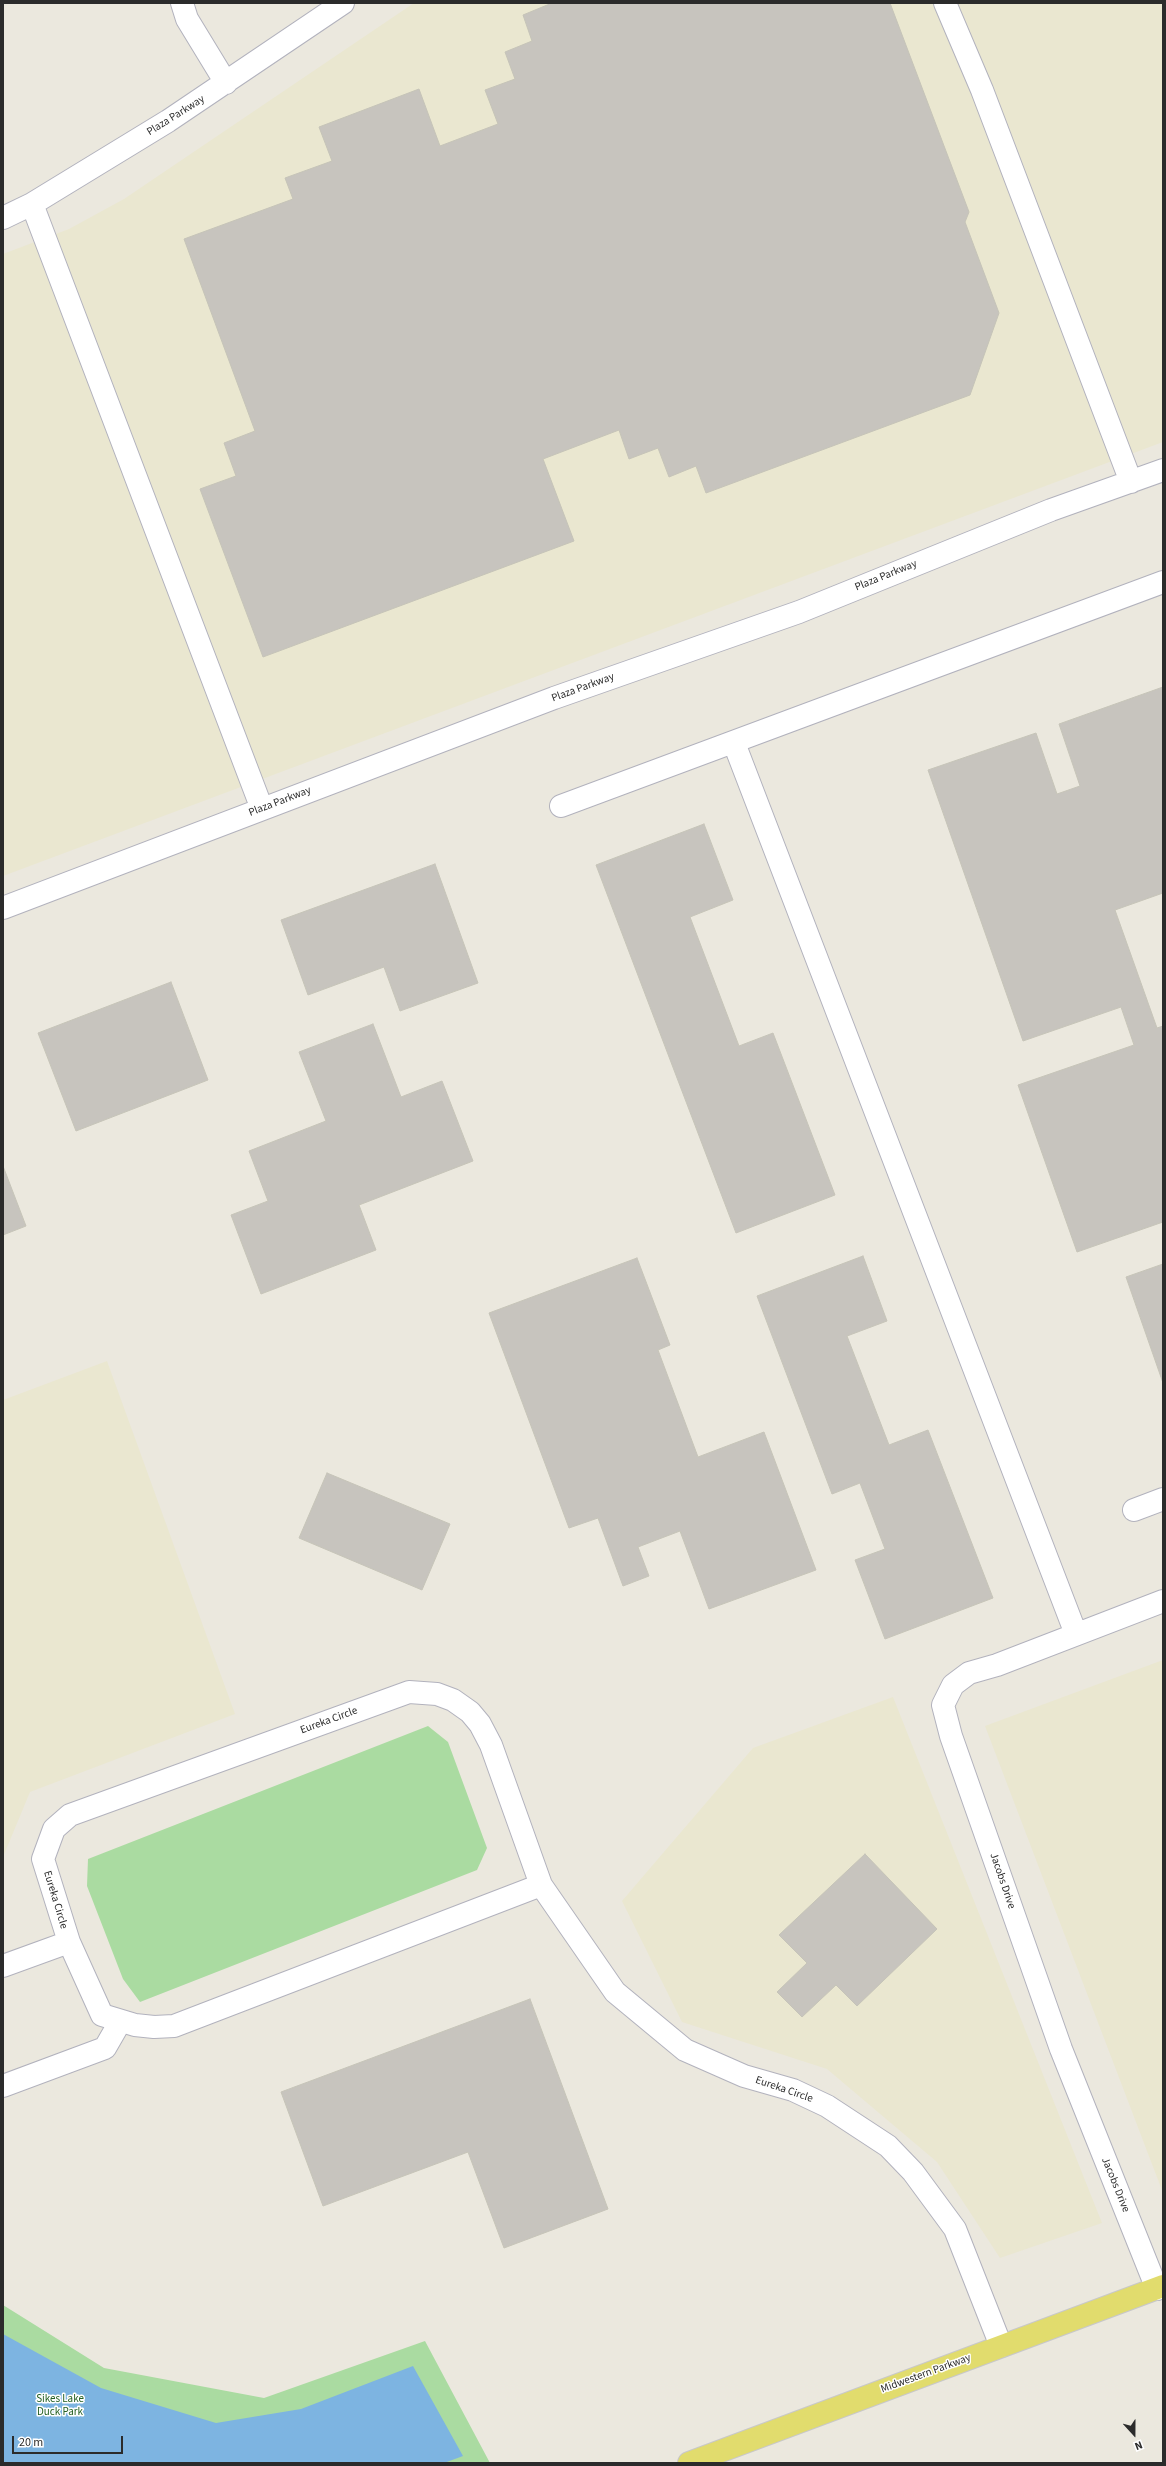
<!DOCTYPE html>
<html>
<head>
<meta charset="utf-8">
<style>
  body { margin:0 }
  #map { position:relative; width:1166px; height:2466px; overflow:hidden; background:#ebe8de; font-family:"Source Sans 3",sans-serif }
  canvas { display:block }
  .frame { position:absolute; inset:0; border:4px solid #2b2b2b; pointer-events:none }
  .north { position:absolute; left:1114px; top:2414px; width:40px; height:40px; -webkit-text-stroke:3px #fff; paint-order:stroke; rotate:159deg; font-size:11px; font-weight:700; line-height:16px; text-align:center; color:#2b2b2b }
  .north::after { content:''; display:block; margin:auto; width:14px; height:18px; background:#2b2b2b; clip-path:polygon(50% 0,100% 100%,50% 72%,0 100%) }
  .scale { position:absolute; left:12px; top:2436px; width:111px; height:18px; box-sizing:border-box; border:2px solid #2b2b2b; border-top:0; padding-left:5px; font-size:12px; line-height:14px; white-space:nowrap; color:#2b2b2b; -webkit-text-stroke:3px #fff; paint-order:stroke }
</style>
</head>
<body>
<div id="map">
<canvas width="1166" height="2466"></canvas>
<div class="frame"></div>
<div class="north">N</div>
<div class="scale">20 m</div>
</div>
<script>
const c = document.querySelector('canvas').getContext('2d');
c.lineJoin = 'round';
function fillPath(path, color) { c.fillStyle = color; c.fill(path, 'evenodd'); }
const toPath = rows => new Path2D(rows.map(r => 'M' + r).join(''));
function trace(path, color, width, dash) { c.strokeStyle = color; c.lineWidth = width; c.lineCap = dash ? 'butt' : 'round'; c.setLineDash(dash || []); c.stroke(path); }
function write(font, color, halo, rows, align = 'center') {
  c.font = font + ' "Source Sans 3",sans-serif'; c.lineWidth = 3; c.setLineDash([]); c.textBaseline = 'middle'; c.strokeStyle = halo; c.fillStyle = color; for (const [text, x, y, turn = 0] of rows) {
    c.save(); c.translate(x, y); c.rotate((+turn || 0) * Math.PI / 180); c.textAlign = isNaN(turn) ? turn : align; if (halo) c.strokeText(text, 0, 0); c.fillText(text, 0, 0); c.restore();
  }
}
fillPath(toPath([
  [414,3,1163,3,1163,442,3,876,3,254,69,229,124,199],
  [107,1361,235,1714,30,1792,3,1857,3,1400],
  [1163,1660,1163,2193,985,1726],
  [893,1697,1102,2223,1000,2258,937,2162,827,2069,682,2022,622,1901,753,1748]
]), '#eae7d0');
fillPath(toPath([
  [428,1726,448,1742,487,1848,477,1870,140,2002,123,1979,87,1886,88,1859],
  [3,2305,104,2368,264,2398,425,2341,490,2463,3,2463]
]), '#aadba1');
fillPath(toPath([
  [3,2334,101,2388,216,2423,301,2409,413,2366,463,2456,444,2463,3,2463]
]), '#7db4e1');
const building = toPath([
  [552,3,890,3,969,212,965,222,999,313,970,395,706,493,696,466,669,477,658,448,629,459,619,430,543,459,574,541,263,657,200,489,236,476,224,443,255,431,184,239,293,199,285,178,332,161,319,127,419,89,440,146,498,124,485,90,515,79,505,52,532,41,523,15,552,3],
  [1163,687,1163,893,1115,910,1157,1028,1163,1026,1163,1222,1077,1252,1018,1085,1134,1045,1121,1007,1023,1041,928,770,1036,733,1057,794,1080,786,1059,724,1163,687],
  [704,824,733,900,690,917,739,1046,773,1033,835,1195,736,1233,596,865,704,824],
  [435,864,478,983,400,1011,384,967,308,995,281,920,435,864],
  [171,982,208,1080,76,1131,38,1033,171,982],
  [373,1024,401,1097,442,1081,473,1161,359,1205,376,1250,261,1294,231,1215,268,1201,249,1151,326,1121,299,1052,373,1024],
  [3,1166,26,1226,3,1235,3,1166],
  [863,1256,887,1321,847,1336,889,1445,928,1430,993,1598,885,1639,855,1560,885,1549,860,1483,832,1494,757,1296,863,1256],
  [637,1258,670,1345,658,1350,698,1457,764,1432,816,1570,709,1609,680,1531,638,1547,649,1576,623,1586,598,1518,569,1528,489,1313,637,1258],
  [1163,1264,1163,1383,1126,1277,1163,1264],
  [327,1473,450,1524,422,1590,299,1538,327,1473],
  [865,1854,937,1929,857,2006,836,1985,802,2017,777,1992,807,1963,779,1935,865,1854],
  [530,1999,608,2209,504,2248,468,2152,323,2206,281,2092,530,1999]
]);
fillPath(building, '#c7c4be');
trace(building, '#c6c4b8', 1);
const minor = toPath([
  [182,3,187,19,226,83],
  [945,3,982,90,1131,482],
  [32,204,262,809],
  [3,218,32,204,168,121,343,3],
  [734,743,1076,1634],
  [561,806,1163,582],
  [3,908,554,698,799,612,1051,510,1163,470],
  [1134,1510,1163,1499],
  [409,1692,437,1694,453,1700,470,1712,480,1724,491,1745,541,1885,174,2026,154,2027,135,2025,102,2015,69,1942,43,1859,54,1829,70,1815,409,1692],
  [541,1885,615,1992,685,2050,744,2076,793,2090,827,2106,888,2146,913,2172,955,2229,1001,2346],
  [3,1966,69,1942],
  [3,2086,105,2048,120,2022],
  [1157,2289,1061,2049,951,1736,943,1705,953,1685,969,1673,997,1665,1163,1601]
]);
const major = toPath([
  [689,2463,1163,2286]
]);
trace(minor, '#b2b2bd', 24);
trace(major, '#c8c8c8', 24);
trace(minor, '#fff', 22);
trace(major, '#e1dc6d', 22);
write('11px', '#2b2b2b', '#fff', [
  ["Plaza Parkway",176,116,-32],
  ["Plaza Parkway",886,576,-22],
  ["Plaza Parkway",583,688,-20],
  ["Plaza Parkway",280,802,-21],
  ["Eureka Circle",329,1721,-20],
  ["Jacobs Drive",1002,1881,71],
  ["Eureka Circle",55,1900,73],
  ["Eureka Circle",784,2090,19],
  ["Jacobs Drive",1115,2185,68],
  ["Midwestern Parkway",926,2374,-20]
]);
write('11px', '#246022', '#fff', [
  ["Sikes Lake",60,2400],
  ["Duck Park",60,2413]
]);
</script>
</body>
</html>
